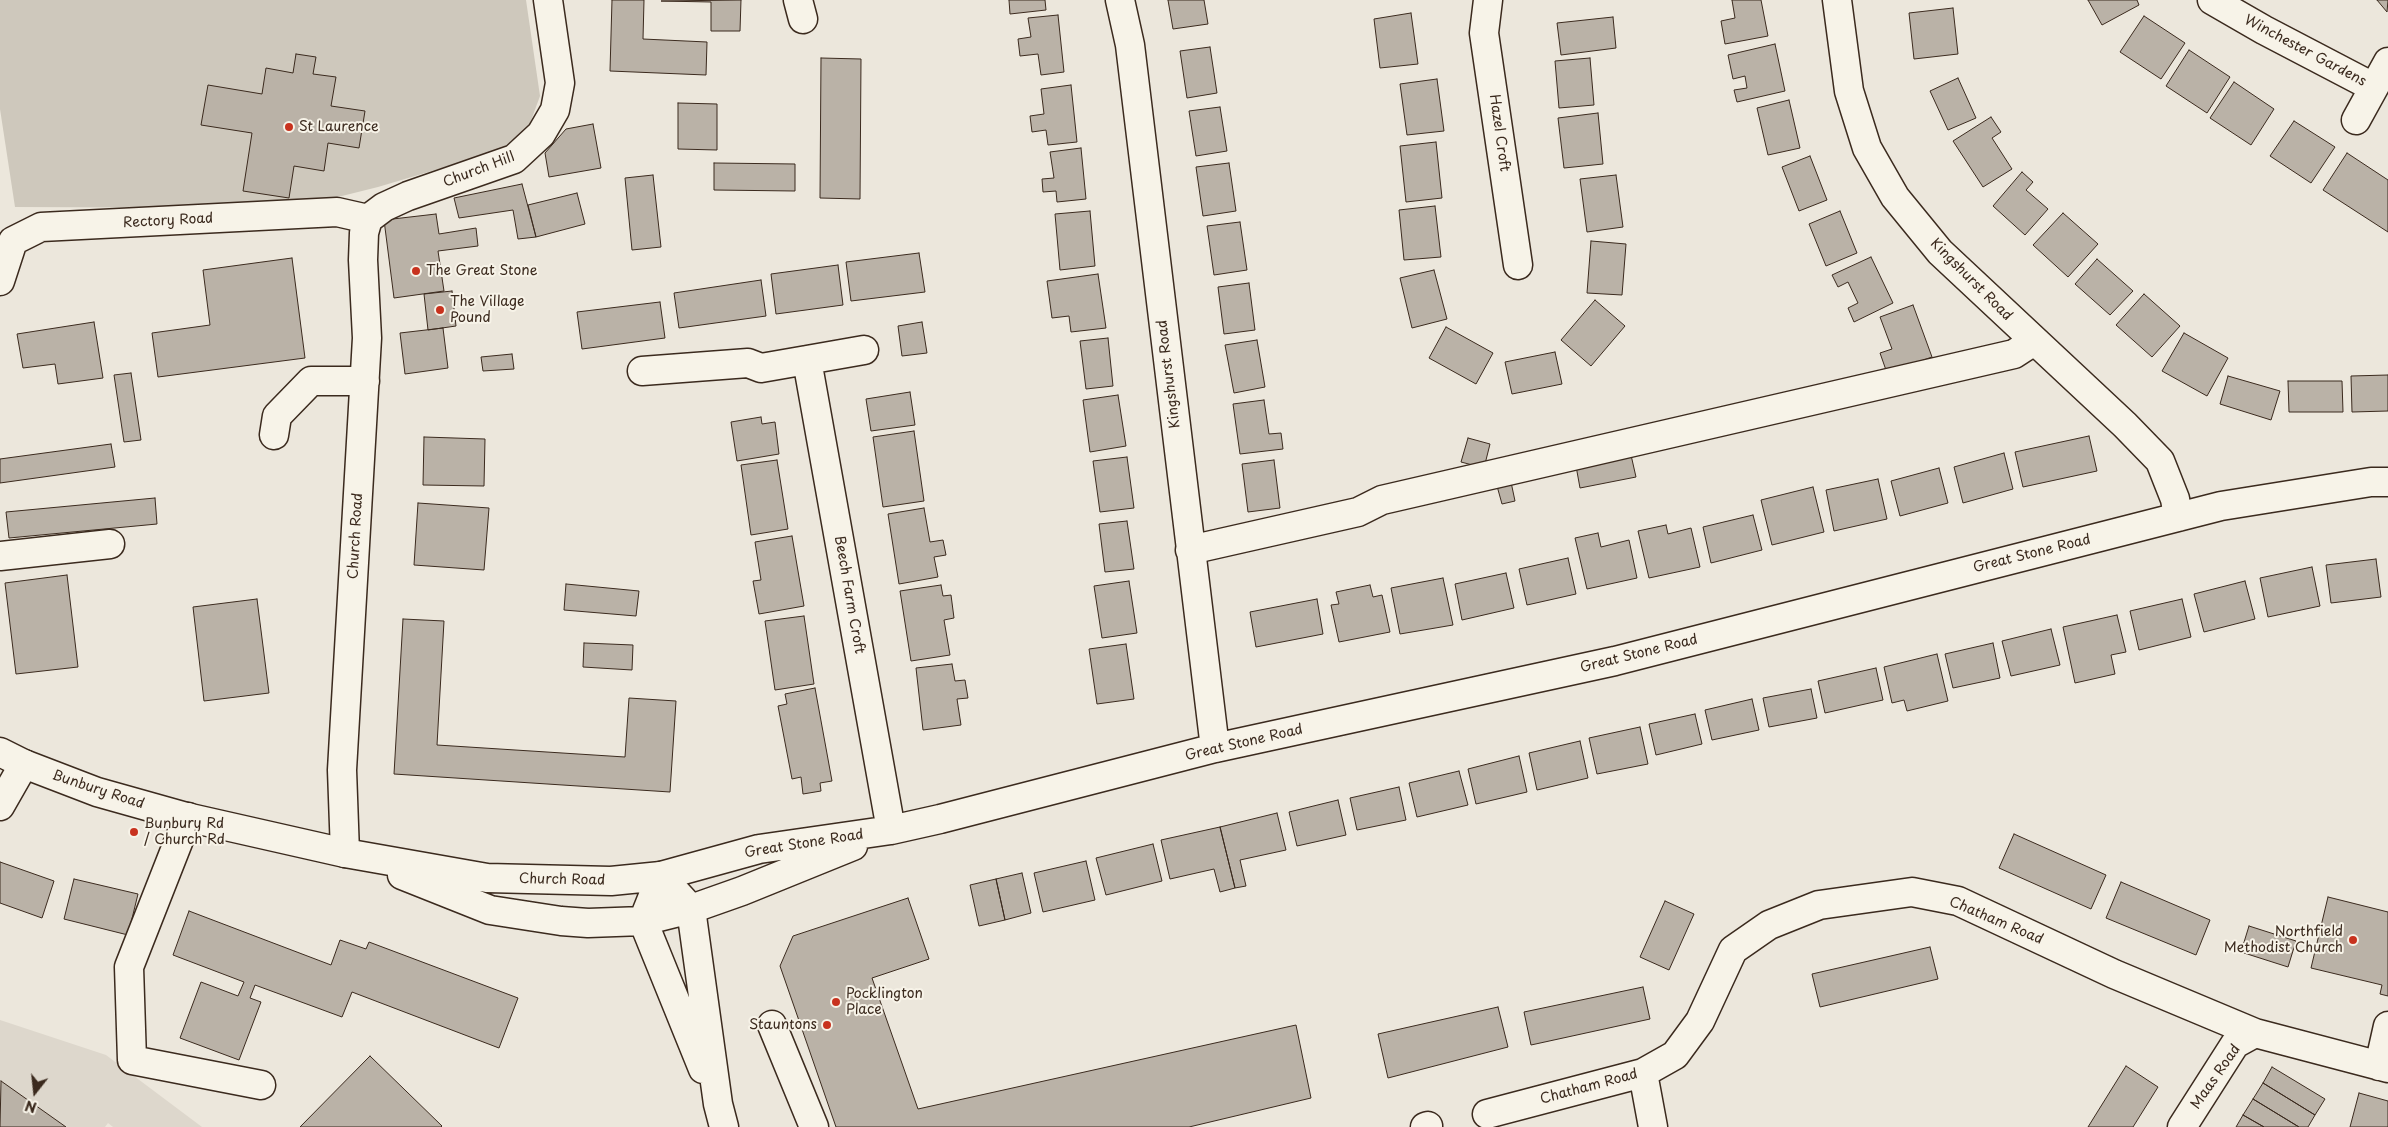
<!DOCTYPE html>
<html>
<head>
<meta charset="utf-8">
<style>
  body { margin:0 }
  #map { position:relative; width:2388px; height:1127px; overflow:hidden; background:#ece7dc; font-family:"Playpen Sans",sans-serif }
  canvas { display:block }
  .north { position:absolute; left:10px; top:1067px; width:50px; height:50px; -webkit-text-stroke:4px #f7f3e8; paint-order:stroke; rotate:196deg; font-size:14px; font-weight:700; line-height:20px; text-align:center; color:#3b2a1e }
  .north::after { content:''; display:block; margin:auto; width:18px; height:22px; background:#3b2a1e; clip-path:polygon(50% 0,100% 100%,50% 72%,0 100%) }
</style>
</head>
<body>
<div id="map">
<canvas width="2388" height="1127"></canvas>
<div class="north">N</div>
</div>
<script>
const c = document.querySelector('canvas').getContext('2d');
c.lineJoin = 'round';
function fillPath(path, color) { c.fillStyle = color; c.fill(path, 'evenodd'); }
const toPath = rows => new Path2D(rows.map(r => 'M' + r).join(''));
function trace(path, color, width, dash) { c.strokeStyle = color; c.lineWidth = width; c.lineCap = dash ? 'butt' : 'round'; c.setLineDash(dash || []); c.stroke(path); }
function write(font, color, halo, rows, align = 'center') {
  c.font = font + ' "Playpen Sans",sans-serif'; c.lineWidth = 4; c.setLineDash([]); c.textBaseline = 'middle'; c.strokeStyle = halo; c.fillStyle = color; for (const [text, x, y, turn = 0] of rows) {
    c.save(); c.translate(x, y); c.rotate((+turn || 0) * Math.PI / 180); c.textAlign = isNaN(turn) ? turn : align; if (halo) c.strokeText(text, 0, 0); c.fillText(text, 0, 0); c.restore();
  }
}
fillPath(toPath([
  [0,1020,106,1055,202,1127,113,1127,108,1123,105,1127,66,1127,0,1082]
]), '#ddd7cc');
fillPath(toPath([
  [0,0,526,0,540,96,529,126,499,151,378,187,322,201,269,208,15,207,0,109]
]), '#cec8bc');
const building = toPath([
  [612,0,644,0,643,39,707,42,706,75,610,71,612,0],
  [741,0,740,31,711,31,711,2,661,1,741,0],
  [1009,0,1045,0,1046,10,1010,14,1009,0],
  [1168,0,1204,0,1208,24,1173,29,1168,0],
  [1732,0,1761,0,1768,36,1725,44,1721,21,1735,18,1732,0],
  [2088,0,2137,0,2139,5,2102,25,2088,0],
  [2377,0,2388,0,2387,12,2377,0],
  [1953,8,1958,54,1914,59,1909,13,1953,8],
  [1411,13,1418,64,1380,68,1374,19,1411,13],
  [1058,15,1064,72,1041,75,1038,54,1020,56,1018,39,1031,37,1028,18,1058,15],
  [2144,16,2185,43,2161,79,2120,52,2144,16],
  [1613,17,1616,48,1561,55,1557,23,1613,17],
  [1775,44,1785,91,1737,102,1734,90,1747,88,1745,76,1733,79,1728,55,1775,44],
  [1210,47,1217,93,1187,98,1180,51,1210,47],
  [2189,50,2230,77,2207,113,2166,86,2189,50],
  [296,54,316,57,313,74,336,77,331,106,365,111,359,148,328,143,324,171,294,166,289,198,243,191,252,133,201,125,208,85,262,94,266,68,293,73,296,54],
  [821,58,861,59,860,199,820,198,821,58],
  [1590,58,1594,105,1559,108,1555,61,1590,58],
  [1958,78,1976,118,1948,130,1930,91,1958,78],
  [1437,79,1444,131,1407,135,1400,84,1437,79],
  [2234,82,2274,109,2251,145,2210,118,2234,82],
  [1071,85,1077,142,1048,145,1046,130,1032,132,1030,116,1044,114,1041,89,1071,85],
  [1789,100,1800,148,1768,155,1757,108,1789,100],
  [678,103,717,104,717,150,678,149,678,103],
  [1220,107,1227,151,1196,156,1189,111,1220,107],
  [1598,113,1603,164,1564,168,1558,118,1598,113],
  [1991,117,2001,132,1992,138,2012,169,1983,187,1953,141,1991,117],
  [2294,121,2335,147,2311,183,2270,156,2294,121],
  [593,124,601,168,549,177,545,153,566,129,593,124],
  [1436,142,1442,198,1406,202,1400,146,1436,142],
  [1081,148,1086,199,1057,202,1056,191,1043,192,1042,179,1054,178,1050,152,1081,148],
  [2347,153,2388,180,2388,232,2323,190,2347,153],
  [1810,156,1827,200,1799,211,1782,167,1810,156],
  [714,163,795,164,795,191,714,190,714,163],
  [1229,163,1236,211,1203,216,1196,167,1229,163],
  [2022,172,2033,182,2026,190,2048,209,2025,235,1993,206,2022,172],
  [653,175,661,247,632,250,625,178,653,175],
  [1616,175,1623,227,1587,232,1580,179,1616,175],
  [522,184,536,237,518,239,513,210,459,218,454,198,522,184],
  [577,193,585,224,536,237,528,205,577,193],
  [1435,206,1441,257,1404,260,1399,210,1435,206],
  [1090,211,1095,266,1060,270,1055,214,1090,211],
  [1840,211,1857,253,1826,266,1809,224,1840,211],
  [2063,213,2098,244,2068,277,2033,245,2063,213],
  [436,214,439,234,476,228,478,246,438,251,444,291,394,298,384,220,436,214],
  [1240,222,1247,270,1214,275,1207,226,1240,222],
  [1591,241,1626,244,1622,295,1587,293,1591,241],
  [919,253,925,292,851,301,846,262,919,253],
  [1871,257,1893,303,1854,322,1848,308,1858,303,1848,282,1838,287,1832,275,1871,257],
  [292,258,305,358,158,377,152,333,210,325,203,270,292,258],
  [2097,259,2133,291,2110,315,2075,284,2097,259],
  [838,265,843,305,776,314,771,274,838,265],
  [1434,270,1447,319,1412,328,1400,278,1434,270],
  [1098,274,1106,328,1071,332,1069,316,1052,318,1047,281,1098,274],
  [761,280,766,316,679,328,674,293,761,280],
  [1249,283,1255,330,1224,334,1218,287,1249,283],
  [452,291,456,326,428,330,424,294,452,291],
  [2144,294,2180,326,2152,357,2116,325,2144,294],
  [1595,300,1625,326,1591,366,1561,340,1595,300],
  [660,302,665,338,582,349,577,312,660,302],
  [1913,305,1932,357,1887,373,1880,353,1892,349,1880,317,1913,305],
  [94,322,103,378,58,384,55,364,23,368,17,334,94,322],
  [922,322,927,353,902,356,898,326,922,322],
  [1446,327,1493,353,1476,384,1429,358,1446,327],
  [443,328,448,368,405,374,400,333,443,328],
  [2184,333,2228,358,2207,396,2162,371,2184,333],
  [1108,338,1113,386,1086,389,1080,341,1108,338],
  [1257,340,1265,387,1234,393,1225,345,1257,340],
  [1555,352,1562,384,1512,394,1505,362,1555,352],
  [512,354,514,369,483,371,481,357,512,354],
  [131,373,141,440,124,442,114,375,131,373],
  [2388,375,2388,411,2352,412,2351,376,2388,375],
  [2228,376,2280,391,2271,420,2220,404,2228,376],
  [2288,381,2342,381,2343,412,2289,412,2288,381],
  [910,392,915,425,871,431,866,399,910,392],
  [1118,395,1126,446,1090,452,1083,400,1118,395],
  [1264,400,1269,434,1281,433,1283,449,1240,454,1233,404,1264,400],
  [761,417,762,424,775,422,779,454,737,461,731,422,761,417],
  [914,431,924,501,883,507,873,437,914,431],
  [2089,436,2097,471,2023,487,2015,452,2089,436],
  [424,437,485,439,484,486,423,485,424,437],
  [1468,438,1490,444,1484,468,1461,462,1468,438],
  [111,444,115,467,0,483,0,459,111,444],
  [2004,453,2013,489,1963,503,1954,467,2004,453],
  [1631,455,1636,477,1580,488,1576,466,1631,455],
  [1127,457,1134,508,1100,512,1093,461,1127,457],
  [777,460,788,529,751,535,741,465,777,460],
  [1274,460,1280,508,1248,512,1242,464,1274,460],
  [1939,468,1948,503,1900,516,1891,481,1939,468],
  [1878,479,1887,519,1834,531,1826,490,1878,479],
  [1511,482,1515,501,1502,504,1497,486,1511,482],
  [1813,487,1824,532,1772,545,1761,500,1813,487],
  [155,498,157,524,9,538,6,512,155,498],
  [418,503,489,508,484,570,414,565,418,503],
  [924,508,930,542,943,540,946,555,934,557,938,577,899,584,888,514,924,508],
  [1753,515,1762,550,1711,563,1703,527,1753,515],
  [1127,521,1134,569,1105,572,1099,524,1127,521],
  [1666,525,1668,534,1691,528,1700,567,1649,578,1638,531,1666,525],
  [1598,533,1601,547,1629,540,1637,578,1587,589,1575,538,1598,533],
  [792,536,804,606,759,614,753,581,761,580,755,542,792,536],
  [1568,558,1576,594,1527,605,1519,569,1568,558],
  [2376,559,2381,597,2331,603,2326,565,2376,559],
  [2312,567,2320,606,2268,617,2260,578,2312,567],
  [1506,573,1514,608,1462,620,1455,584,1506,573],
  [67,575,78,667,16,674,5,583,67,575],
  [1443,578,1453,625,1400,634,1391,588,1443,578],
  [1129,581,1137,633,1102,638,1094,586,1129,581],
  [2245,581,2255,619,2204,632,2194,594,2245,581],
  [566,584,639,591,636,616,564,610,566,584],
  [941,585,943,596,951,595,954,618,944,620,950,655,911,661,900,591,941,585],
  [1370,585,1373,597,1382,595,1390,632,1339,642,1331,605,1339,604,1336,592,1370,585],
  [257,599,269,693,204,701,193,607,257,599],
  [1317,599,1323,634,1256,647,1250,612,1317,599],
  [2182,599,2191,637,2139,650,2130,611,2182,599],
  [2117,615,2126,652,2111,655,2115,674,2075,683,2063,627,2117,615],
  [804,616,814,684,775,690,765,621,804,616],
  [403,619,444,621,437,745,625,757,629,698,676,701,670,792,394,774,403,619],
  [2051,629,2060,665,2011,676,2002,641,2051,629],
  [584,643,633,645,632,670,583,667,584,643],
  [1993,643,2000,678,1953,688,1945,654,1993,643],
  [1126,644,1134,699,1097,704,1089,649,1126,644],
  [1937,654,1948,701,1907,711,1904,700,1892,703,1884,667,1937,654],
  [952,664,955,681,965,680,968,698,957,699,961,725,923,730,916,668,952,664],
  [1876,668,1883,700,1825,713,1818,681,1876,668],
  [815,688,832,781,820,783,821,791,803,794,801,777,792,779,778,706,787,704,785,694,815,688],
  [1811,689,1817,718,1769,727,1763,698,1811,689],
  [1752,699,1759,730,1712,740,1705,710,1752,699],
  [1695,714,1702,744,1656,755,1649,724,1695,714],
  [1640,727,1648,764,1597,774,1589,738,1640,727],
  [1580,741,1588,778,1537,790,1529,753,1580,741],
  [1519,756,1527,792,1476,804,1468,769,1519,756],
  [1459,771,1468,805,1417,817,1409,783,1459,771],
  [1399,787,1406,820,1357,830,1350,798,1399,787],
  [1338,800,1346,835,1297,846,1289,812,1338,800],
  [1277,813,1286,850,1240,860,1246,886,1235,888,1220,827,1277,813],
  [1220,827,1235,888,1220,892,1214,869,1170,879,1161,840,1220,827],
  [2014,834,2106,875,2091,909,1999,868,2014,834],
  [1153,844,1162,881,1106,895,1096,858,1153,844],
  [1086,861,1095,900,1043,912,1034,873,1086,861],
  [0,862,54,881,42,918,0,903,0,862],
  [1022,873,1031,913,1005,920,996,879,1022,873],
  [74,879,138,894,128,935,64,919,74,879],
  [996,879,1005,920,979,926,970,885,996,879],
  [2121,882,2210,920,2196,955,2106,918,2121,882],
  [2328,897,2388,912,2388,996,2380,994,2382,985,2311,968,2328,897],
  [908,898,929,959,872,978,918,1109,1296,1025,1311,1098,1189,1127,836,1127,780,966,793,936,908,898],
  [1665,901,1694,914,1669,970,1640,957,1665,901],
  [189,911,331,965,340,940,366,949,369,942,518,998,499,1048,352,992,342,1017,255,985,250,998,261,1002,239,1060,180,1038,201,982,238,996,244,982,173,955,189,911],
  [2249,926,2296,941,2288,967,2241,952,2249,926],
  [1930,947,1938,979,1820,1007,1812,974,1930,947],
  [1643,987,1650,1019,1531,1045,1524,1012,1643,987],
  [1498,1007,1508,1047,1388,1078,1378,1034,1498,1007],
  [370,1056,442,1126,441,1127,300,1127,370,1056],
  [2126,1066,2158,1087,2133,1127,2088,1127,2126,1066],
  [2272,1067,2325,1099,2315,1115,2263,1083,2272,1067],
  [1,1081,66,1127,0,1127,1,1081],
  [2263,1083,2315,1115,2308,1127,2299,1127,2253,1099,2263,1083],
  [2359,1093,2388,1101,2388,1127,2350,1127,2359,1093],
  [2253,1099,2299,1127,2264,1127,2243,1115,2253,1099],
  [2243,1115,2264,1127,2236,1127,2243,1115]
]);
fillPath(building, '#bab2a7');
trace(building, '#3b2a1e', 1);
const minor = toPath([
  [798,0,803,19],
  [1120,0,1130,45,1215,748],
  [1488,0,1484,33,1518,265],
  [1837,0,1849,91,1867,148,1895,197,1940,252,2125,425,2160,461,2175,499,2178,517],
  [2212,0,2264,30,2373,87],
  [2356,120,2388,62],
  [368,219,384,207,408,196,514,159,541,134,555,110,560,83,548,0],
  [0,281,13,241,41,227,337,212,368,219],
  [864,350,807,360,891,830],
  [642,371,748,363,761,368,807,360],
  [274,435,277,416,311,381,365,381],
  [1190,550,1358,512,1382,500,2014,354,2034,341],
  [0,556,110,544],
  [0,806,24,764],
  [188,817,129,967,132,1060,261,1085],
  [345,853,342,770,367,338,363,260,364,233,368,219],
  [661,876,759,849,891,830,940,819,1215,748,1615,661,2221,506,2371,482,2388,482],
  [691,909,742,891,853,846],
  [772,1025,814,1127],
  [2379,1066,2388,1026],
  [1643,1073,1653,1127],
  [1487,1114,1643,1073,1675,1055,1700,1021,1733,950,1769,925,1819,905,1912,892,1958,901,2114,974,2255,1033,2388,1068],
  [1425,1127,1428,1126],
  [2182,1127,2235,1044,2255,1033]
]);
const major = toPath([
  [0,752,24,764,97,792,186,817,345,853,487,878,611,881,661,876],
  [402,875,490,910,561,921,588,923,643,921,691,909],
  [661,876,691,909,718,1104,724,1127],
  [661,876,643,921,703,1069]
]);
trace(minor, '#3b2a1e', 31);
trace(major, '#3b2a1e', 31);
trace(minor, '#f7f3e8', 28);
trace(major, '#f7f3e8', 28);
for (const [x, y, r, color] of [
  [289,127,5,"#c8321e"],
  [416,271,5,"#c8321e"],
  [440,310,5,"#c8321e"],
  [134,832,5,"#c8321e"],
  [2353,940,5,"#c8321e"],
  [836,1002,5,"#c8321e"],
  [827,1025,5,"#c8321e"]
]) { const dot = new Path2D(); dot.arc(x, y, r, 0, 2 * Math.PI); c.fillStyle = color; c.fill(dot); trace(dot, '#f7f3e8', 2); }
write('14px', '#3b2a1e', '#f7f3e8', [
  ["Winchester Gardens",2305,51,28],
  ["Hazel Croft",1499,133,82],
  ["Church Hill",479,170,-21],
  ["Rectory Road",168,221,-3],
  ["Kingshurst Road",1971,280,45],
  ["Kingshurst Road",1169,374,-97],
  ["Church Road",356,536,-87],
  ["Great Stone Road",2032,554,-14],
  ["Beech Farm Croft",849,595,80],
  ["Great Stone Road",1639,654,-14],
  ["Great Stone Road",1244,743,-13],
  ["Bunbury Road",98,790,18],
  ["Great Stone Road",804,844,-9],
  ["Church Road",562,880,1],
  ["Chatham Road",1996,921,23],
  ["Maas Road",2216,1077,-55],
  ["Chatham Road",1589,1087,-15]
]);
write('14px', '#3b2a1e', '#f7f3e8', [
  ["St Laurence",299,127],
  ["The Great Stone",426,271],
  ["The Village",450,302],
  ["Pound",450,318],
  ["Bunbury Rd",144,824],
  ["/ Church Rd",144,840],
  ["Northfield",2343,932,"right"],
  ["Methodist Church",2343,948,"right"],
  ["Pocklington",846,994],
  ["Place",846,1010],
  ["Stauntons",817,1025,"right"]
], 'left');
</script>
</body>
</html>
